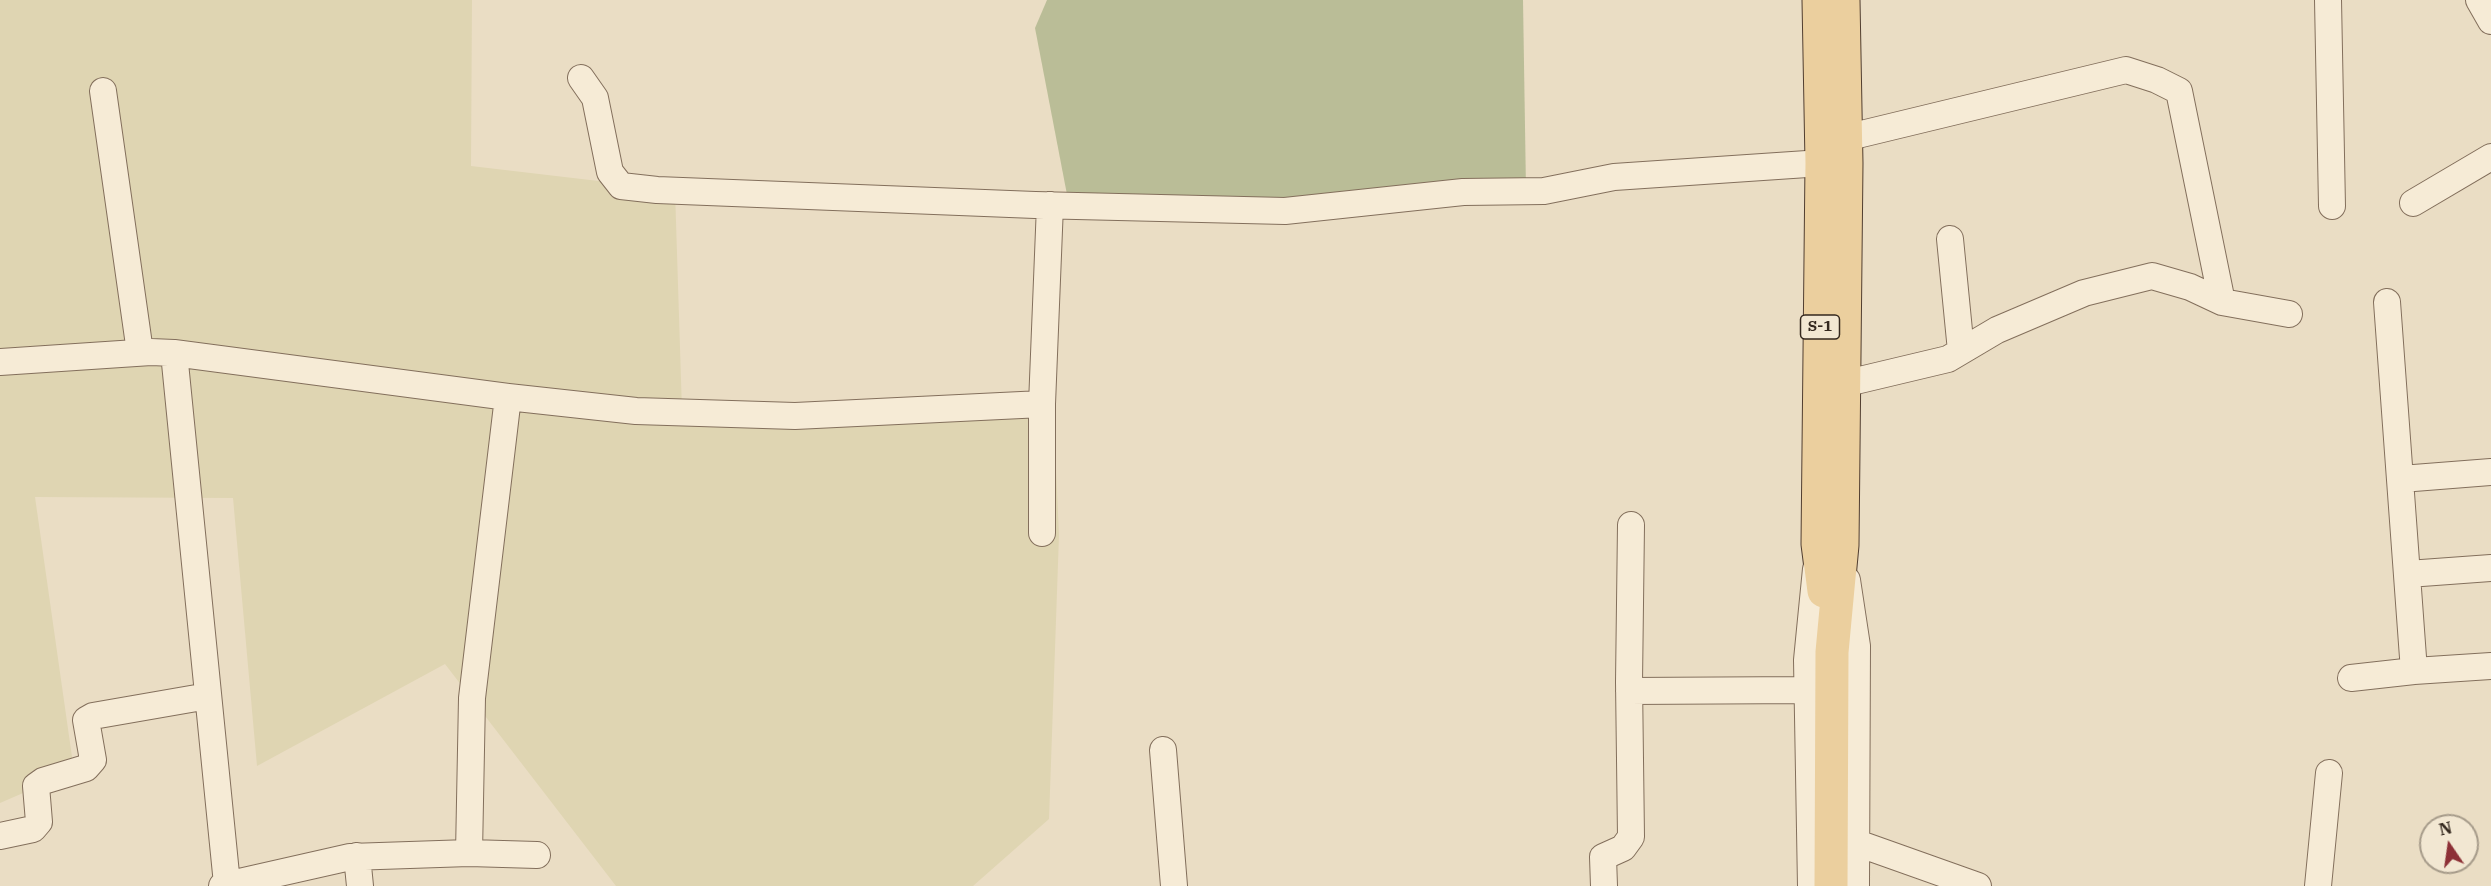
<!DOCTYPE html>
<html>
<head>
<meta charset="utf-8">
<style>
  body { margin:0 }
  #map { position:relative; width:2491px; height:886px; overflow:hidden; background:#eaddc4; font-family:"IBM Plex Serif",serif }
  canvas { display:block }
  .north { position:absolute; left:2419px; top:814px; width:60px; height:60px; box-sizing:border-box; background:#f2e7d2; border:2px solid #a69b8a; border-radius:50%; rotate:347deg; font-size:16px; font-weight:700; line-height:24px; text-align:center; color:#34281e }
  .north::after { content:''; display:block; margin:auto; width:21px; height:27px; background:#8d3036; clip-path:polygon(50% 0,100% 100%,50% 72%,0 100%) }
</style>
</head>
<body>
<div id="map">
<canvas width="2491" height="886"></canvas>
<div class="north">N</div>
</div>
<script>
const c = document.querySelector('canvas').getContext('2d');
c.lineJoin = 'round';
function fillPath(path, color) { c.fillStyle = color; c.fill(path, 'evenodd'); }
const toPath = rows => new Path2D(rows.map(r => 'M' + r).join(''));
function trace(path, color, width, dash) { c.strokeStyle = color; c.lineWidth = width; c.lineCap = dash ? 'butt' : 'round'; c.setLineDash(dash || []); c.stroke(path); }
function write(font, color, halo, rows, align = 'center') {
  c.font = font + ' "IBM Plex Serif",serif'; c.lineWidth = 4.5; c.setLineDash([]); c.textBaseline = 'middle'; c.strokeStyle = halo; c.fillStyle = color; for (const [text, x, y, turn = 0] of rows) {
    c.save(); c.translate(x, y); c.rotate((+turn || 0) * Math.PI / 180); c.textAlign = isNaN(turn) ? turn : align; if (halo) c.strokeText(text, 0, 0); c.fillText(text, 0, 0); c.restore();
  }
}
fillPath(toPath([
  [0,0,472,0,471,166,675,190,682,411,1053,403,1059,535,1049,819,973,886,616,886,445,664,257,766,233,498,35,497,74,771,0,803]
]), '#dfd5b2');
fillPath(toPath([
  [1047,0,1523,0,1526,190,1069,205,1035,28]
]), '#babd97');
const minor = toPath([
  [2328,0,2332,206],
  [2479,0,2491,21],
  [581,78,595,98,610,172,621,186,657,190,1035,205,1285,211,1463,192,1544,191,1614,177,1822,163],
  [103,91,140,352],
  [1845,138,2126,70,2157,80,2179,91,2222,302],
  [2413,203,2491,157],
  [1950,239,1961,351],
  [2387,302,2414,671,2491,666],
  [174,353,227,884],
  [0,362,151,352,174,353,508,397,636,411,795,416,1042,404],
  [1843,384,1948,359,1997,330,2084,293,2152,276,2190,287,2222,302,2289,314],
  [2401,479,2491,472],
  [1042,533,1042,404,1050,205],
  [2408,574,2491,568],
  [1847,580,1857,646,1856,886],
  [2351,678,2414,671],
  [1629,691,1808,690],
  [1163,750,1174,886],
  [0,836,33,829,39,822,36,786,43,781,86,768,93,760,86,720,93,716,208,696],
  [1857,843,1978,886],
  [469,853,472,698,508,397],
  [357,856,360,886],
  [222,886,350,857,469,853,537,855],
  [1604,886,1603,857,1623,848,1631,837,1629,682,1631,525],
  [1811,886,1807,660,1816,569],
  [2318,886,2329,773]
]);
const major = toPath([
  [1819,0,1822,163,1818,544,1824,591],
  [1831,886,1832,652,1842,545,1846,163,1843,0]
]);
trace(minor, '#836f5c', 28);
trace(major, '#513e30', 35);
trace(minor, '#f6ebd6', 26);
trace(major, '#ebcf9e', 33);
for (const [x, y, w] of [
  [1820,327,39]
]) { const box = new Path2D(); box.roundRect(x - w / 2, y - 12, w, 24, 4.5); c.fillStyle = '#f2e7d2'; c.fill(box); trace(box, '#34281e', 1.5); }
write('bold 15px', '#34281e', null, [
  ["S-1",1820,327]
]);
</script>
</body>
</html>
